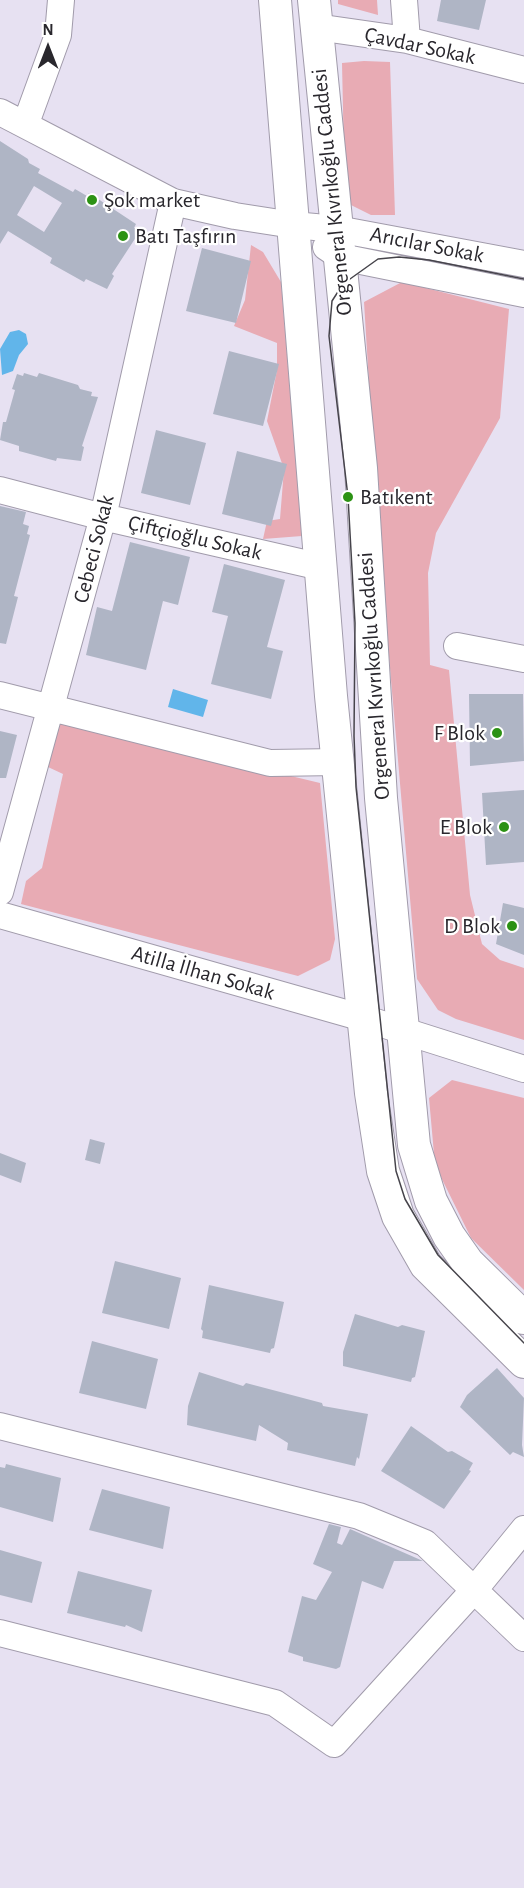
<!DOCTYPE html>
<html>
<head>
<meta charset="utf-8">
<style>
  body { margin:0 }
  #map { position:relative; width:524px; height:1888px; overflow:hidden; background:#e7e1f2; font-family:"Alegreya Sans",sans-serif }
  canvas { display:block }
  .north { position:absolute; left:18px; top:18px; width:60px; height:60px; -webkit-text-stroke:4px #fff; paint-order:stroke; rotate:0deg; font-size:16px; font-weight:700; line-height:24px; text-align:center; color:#29272d }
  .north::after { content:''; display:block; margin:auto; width:21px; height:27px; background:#29272d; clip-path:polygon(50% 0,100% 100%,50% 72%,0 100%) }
</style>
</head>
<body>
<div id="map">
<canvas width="524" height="1888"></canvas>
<div class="north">N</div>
</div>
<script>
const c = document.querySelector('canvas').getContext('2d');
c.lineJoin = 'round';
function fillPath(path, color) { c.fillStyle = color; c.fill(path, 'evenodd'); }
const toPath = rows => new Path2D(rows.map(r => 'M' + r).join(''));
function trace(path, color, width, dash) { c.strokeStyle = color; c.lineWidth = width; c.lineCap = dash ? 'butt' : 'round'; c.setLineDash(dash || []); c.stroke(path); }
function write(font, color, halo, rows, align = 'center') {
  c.font = font + ' "Alegreya Sans",sans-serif'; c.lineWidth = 4.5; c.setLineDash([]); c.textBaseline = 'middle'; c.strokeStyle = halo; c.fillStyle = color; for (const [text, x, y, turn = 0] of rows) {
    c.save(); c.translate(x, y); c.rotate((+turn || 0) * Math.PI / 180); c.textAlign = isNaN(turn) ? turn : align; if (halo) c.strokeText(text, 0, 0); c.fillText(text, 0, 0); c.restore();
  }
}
fillPath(toPath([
  [338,0,377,0,378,15,338,4],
  [364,61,390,62,395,215,371,215,345,202,342,63],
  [251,245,263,252,281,282,302,536,263,539,267,521,280,519,284,469,267,421,277,370,277,343,234,326,245,300],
  [402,282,509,309,500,418,436,533,428,573,430,665,449,670,470,895,482,944,500,960,524,968,524,1040,456,1019,438,1010,417,979,378,530,364,302],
  [58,720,320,783,335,939,330,960,298,976,21,904,26,881,42,868,63,774,48,767],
  [452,1080,524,1098,524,1290,471,1238,435,1165,429,1098]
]), '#e8abb4');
fillPath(toPath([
  [19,330,26,334,28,344,19,355,13,371,2,375,0,349,10,332],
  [173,689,208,700,203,717,168,707]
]), '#61b5ea');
fillPath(toPath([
  [441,0,486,0,479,30,437,21],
  [0,141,28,159,29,163,40,169,38,173,73,192,75,189,87,196,89,193,136,224,134,228,140,231,112,274,114,276,107,289,86,279,84,282,50,263,52,258,8,231,0,244],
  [34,186,62,203,44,232,17,215],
  [202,248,251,261,236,323,186,311],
  [229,351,279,364,263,426,213,414],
  [24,373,37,377,39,373,78,385,80,389,92,392,91,396,98,397,82,446,84,447,81,461,57,458,56,461,19,451,19,446,0,440,3,422,6,422,15,390,12,389,17,374,23,376],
  [156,430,206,443,190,505,141,493],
  [237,451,287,464,271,526,222,514],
  [0,506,26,512,23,524,29,526,27,534,30,535,14,596,18,597,6,644,0,643],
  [130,542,190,557,178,605,163,601,146,670,86,655,97,607,112,611],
  [224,564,285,580,267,647,283,651,271,699,211,684,228,616,212,612],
  [469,694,523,694,524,761,470,766],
  [0,731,17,735,6,778,0,778],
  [524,790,524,862,486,865,482,793],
  [503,903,524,908,524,955,496,944],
  [90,1139,105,1143,100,1164,85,1160],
  [0,1153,26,1163,21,1183,0,1175],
  [115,1261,181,1278,169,1329,102,1313],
  [209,1285,284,1302,274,1348,271,1349,270,1353,202,1338,203,1331,201,1329],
  [355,1314,398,1327,402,1325,425,1331,415,1377,412,1378,411,1382,343,1366,343,1352],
  [92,1341,158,1359,146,1409,79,1393],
  [497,1368,524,1398,522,1445,524,1457,513,1452,510,1455,460,1407,467,1395],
  [199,1372,243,1386,246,1383,322,1403,323,1406,368,1414,359,1459,357,1457,355,1466,287,1450,288,1443,259,1425,256,1441,187,1425,188,1406],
  [411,1426,448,1452,452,1451,473,1463,469,1470,471,1471,444,1509,381,1471],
  [6,1464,61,1478,53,1522,0,1507,0,1467,5,1468],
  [102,1489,170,1507,163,1549,89,1530],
  [329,1524,341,1527,337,1543,342,1545,350,1529,423,1561,394,1561,383,1589,362,1581,340,1667,336,1669,303,1661,303,1657,288,1652,302,1596,316,1600,332,1572,313,1564],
  [0,1550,42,1562,32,1603,0,1595],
  [78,1571,152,1590,142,1632,126,1625,125,1627,67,1613]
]), '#afb5c5');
const minor = toPath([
  [404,0,407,40],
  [316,27,407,40,524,70],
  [0,112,173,202,235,216,293,225,337,229,524,264],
  [26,123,58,35,61,0],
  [326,247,341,257,524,294],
  [0,490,103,517,321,567],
  [457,646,524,659],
  [0,695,270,763,338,762],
  [0,892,103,517,173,202],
  [0,915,363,1018,524,1069],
  [0,1426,359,1516,425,1543,524,1638],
  [0,1633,275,1703,334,1744,475,1589,524,1529]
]);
const major = toPath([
  [275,0,331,696,371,1093,383,1171,398,1216,426,1265,524,1362],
  [314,0,361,468,381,798,414,1145,431,1201,449,1236,468,1263,524,1318]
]);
trace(minor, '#a19bab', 28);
trace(major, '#a19bab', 34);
trace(minor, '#fff', 26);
trace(major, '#fff', 32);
trace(toPath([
  [524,279,429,260,399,257,378,259,343,284,332,301,329,336,348,497,355,623,354,736,356,787,396,1171,405,1199,438,1255,524,1343]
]), '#46444b', 1.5);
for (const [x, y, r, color] of [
  [92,200,6,"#2c9214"],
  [123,236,6,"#2c9214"],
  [348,497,6,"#2c9214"],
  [497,733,6,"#2c9214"],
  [504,827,6,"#2c9214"],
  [512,926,6,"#2c9214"]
]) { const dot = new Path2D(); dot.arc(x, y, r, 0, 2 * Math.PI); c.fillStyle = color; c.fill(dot); trace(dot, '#fff', 2); }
write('22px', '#29272d', '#fff', [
  ["Çavdar Sokak",420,46,12],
  ["Orgeneral Kıvrıkoğlu Caddesi",332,192,-96],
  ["Arıcılar Sokak",427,245,11],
  ["Çiftçioğlu Sokak",195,538,13],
  ["Cebeci Sokak",94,549,-76],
  ["Orgeneral Kıvrıkoğlu Caddesi",374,676,-94],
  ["Atilla İlhan Sokak",203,973,16]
]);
write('22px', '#29272d', '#fff', [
  ["Şok market",104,200],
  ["Batı Taşfırın",135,236],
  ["Batıkent",360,497],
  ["F Blok",485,733,"right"],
  ["E Blok",492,827,"right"],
  ["D Blok",500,926,"right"]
], 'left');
</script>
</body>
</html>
